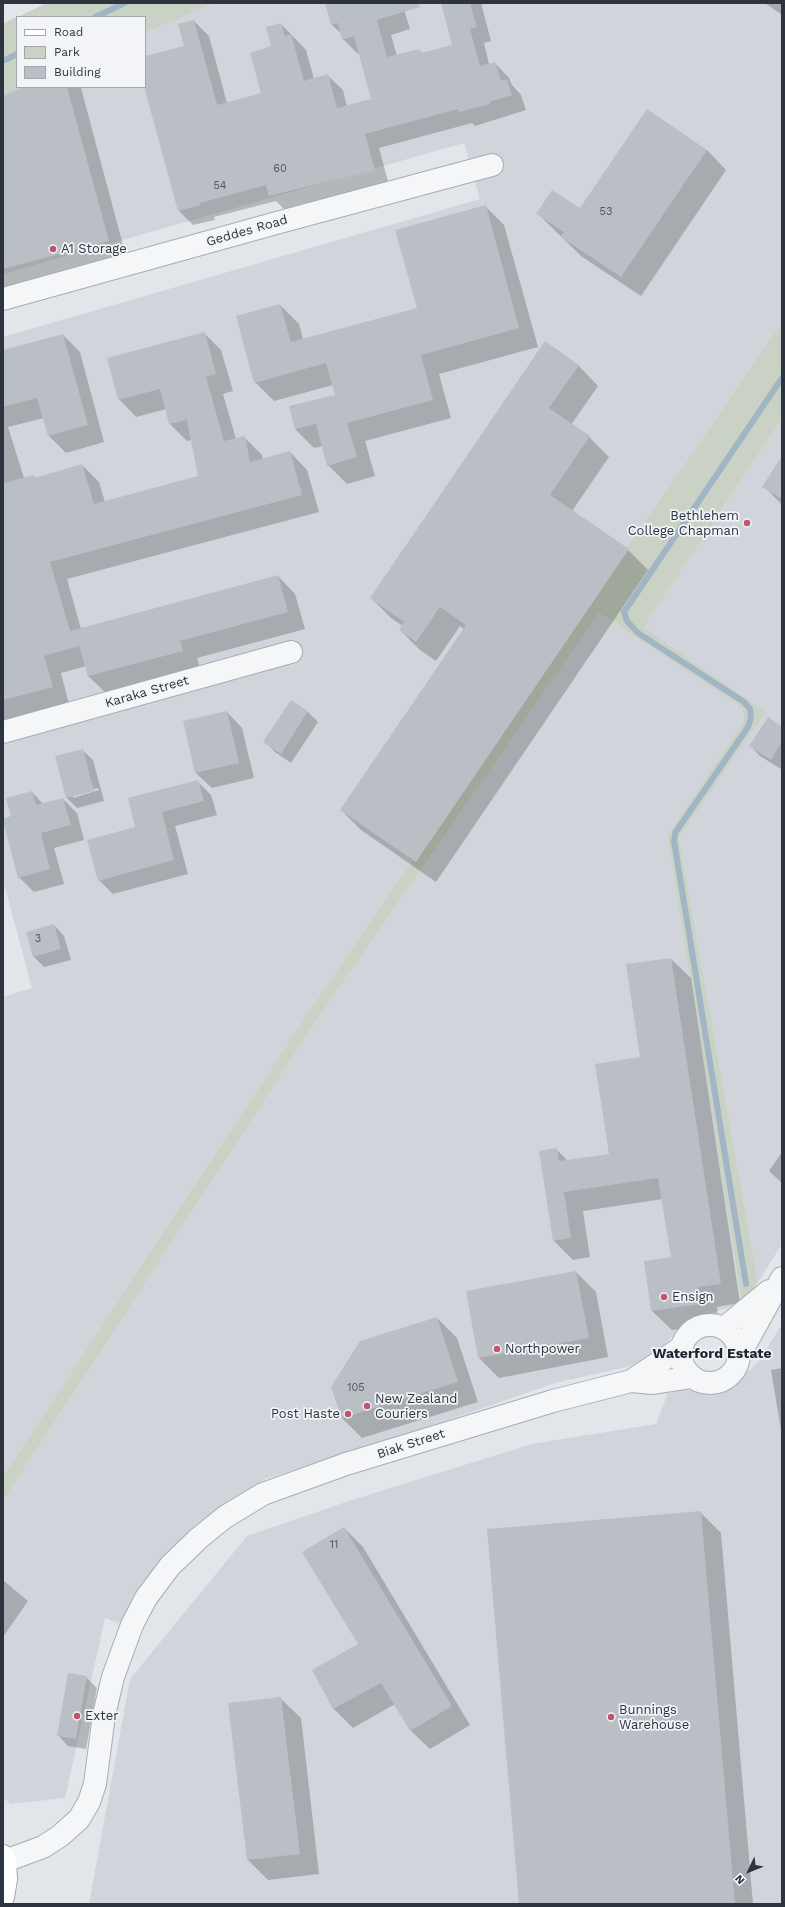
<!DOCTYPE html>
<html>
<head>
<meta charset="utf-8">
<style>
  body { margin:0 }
  #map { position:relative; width:785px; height:1907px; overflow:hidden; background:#e2e5e9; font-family:"Work Sans",sans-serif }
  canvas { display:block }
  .frame { position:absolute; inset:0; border:4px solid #2c343f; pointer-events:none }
  .legend { position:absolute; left:16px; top:16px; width:130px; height:72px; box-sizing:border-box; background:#f2f4f7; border:1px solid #a3a7ad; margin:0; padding:5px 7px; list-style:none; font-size:12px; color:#2c343f }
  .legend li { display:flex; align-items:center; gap:8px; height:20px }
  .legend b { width:20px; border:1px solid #a3a7ad }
  .north { position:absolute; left:729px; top:1851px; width:40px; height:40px; -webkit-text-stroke:3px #f2f4f7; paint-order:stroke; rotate:227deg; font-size:11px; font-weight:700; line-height:16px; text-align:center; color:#2c343f }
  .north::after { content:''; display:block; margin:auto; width:14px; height:18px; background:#2c343f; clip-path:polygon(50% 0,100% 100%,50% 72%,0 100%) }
</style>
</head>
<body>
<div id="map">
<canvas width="785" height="1907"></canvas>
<div class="frame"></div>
<ul class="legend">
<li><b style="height:5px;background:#fff"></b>Road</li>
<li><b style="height:11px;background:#c9d2c4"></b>Park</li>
<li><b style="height:11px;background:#babfc5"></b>Building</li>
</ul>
<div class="north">N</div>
</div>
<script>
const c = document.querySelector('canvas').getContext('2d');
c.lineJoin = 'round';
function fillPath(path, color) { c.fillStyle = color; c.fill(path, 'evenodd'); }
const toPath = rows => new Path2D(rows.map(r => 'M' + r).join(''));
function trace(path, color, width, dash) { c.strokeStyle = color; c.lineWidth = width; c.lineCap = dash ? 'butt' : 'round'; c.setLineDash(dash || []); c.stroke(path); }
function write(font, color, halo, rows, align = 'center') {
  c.font = font + ' "Work Sans",sans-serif'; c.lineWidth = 3.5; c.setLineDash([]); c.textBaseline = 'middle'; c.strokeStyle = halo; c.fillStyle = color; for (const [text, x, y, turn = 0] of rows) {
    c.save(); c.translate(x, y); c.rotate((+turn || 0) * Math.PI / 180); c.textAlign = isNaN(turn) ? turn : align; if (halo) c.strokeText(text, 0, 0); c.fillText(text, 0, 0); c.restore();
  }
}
fillPath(toPath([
  [215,3,782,3,782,322,309,1011,3,1476,3,997,32,988,3,880,3,337,480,199,464,143,3,274,3,97,25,87,145,87,145,33],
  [782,419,782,1244,758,1282,679,838,766,712,644,627],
  [599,613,739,705,744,713,743,722,667,835,742,1304,714,1312,684,1323,654,1357,631,1366,555,1383,428,1427,265,1479,203,1520,137,1596,121,1624,105,1618,65,1798,11,1804,3,1798,3,1501,319,1017],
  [782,1324,782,1904,89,1904,130,1679,247,1536,352,1500,532,1444,656,1424,668,1393,686,1390,707,1393,734,1386,758,1362]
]), '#d1d5db');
fillPath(toPath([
  [47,3,215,3,145,33,145,17,18,17],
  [17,17,17,87,25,87,3,97,3,24],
  [782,322,782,419,644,627,766,712,679,838,758,1282,742,1304,667,835,743,722,744,713,738,705,599,613,319,1017,3,1501,3,1476,309,1011]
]), '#c9d2c4');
fillPath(toPath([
  [326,3,402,3,410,29,391,35,397,56,419,50,423,54,457,59,442,3,481,3,491,41,484,43,489,64,495,63,509,78,512,85,521,95,526,110,475,126,472,123,379,148,389,185,285,210,276,201,214,217,215,220,193,225,179,211,145,86,145,57,185,47,194,21,209,36,227,103,262,94,273,47,281,24,306,50,314,79,328,76,343,90,347,107,372,100,360,53,358,54,343,39,342,34,332,25],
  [765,3,782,3,782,15],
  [24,87,81,88,127,260,3,294,3,97],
  [707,150,726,170,641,296,581,256,537,213,580,210],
  [485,206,504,225,538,347,439,374,451,418,365,441,375,476,347,484,328,465,323,446,314,448,295,429,336,396,333,385,274,401,255,382,280,305,299,324,303,339,418,309],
  [204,333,221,350,233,391,223,394,236,439,245,438,262,455,263,460,290,452,307,470,319,512,67,579,81,629,278,576,295,594,305,629,197,658,200,668,106,693,88,676,86,666,61,673,69,704,3,722,3,351,63,335,80,352,104,442,66,453,49,436,44,418,8,427,24,478,33,476,36,478,82,465,99,482,105,502,199,477,192,440,187,441,170,424,166,409,136,417,119,399],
  [578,365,598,386,571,425,589,437,609,457,572,511,628,550,648,570,436,882,361,830,341,810,464,629,460,626,436,661,420,650,400,630,403,626,391,618,371,598],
  [782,458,782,505,764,486],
  [291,701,308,712,318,722,291,763,275,752,265,742],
  [227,712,242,728,254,778,212,788,196,773],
  [782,728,782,768,781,769,760,756,750,745],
  [82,750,93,760,104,801,77,808,67,798,56,757],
  [98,788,99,790,73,798,73,796],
  [197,781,211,795,217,815,175,826,188,874,113,894,99,880,137,828],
  [32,792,43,804,63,799,77,813,84,840,54,848,64,884,34,892,19,877,12,817],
  [54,925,64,936,71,960,44,967,34,957],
  [671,959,691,978,740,1303,717,1307,719,1323,672,1330,652,1311,672,1258,663,1199,583,1211,590,1257,573,1260,554,1241,556,1149,568,1161,610,1155],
  [782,1152,782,1183,769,1171],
  [576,1272,596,1292,608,1357,499,1378,479,1358],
  [437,1318,457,1338,478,1402,362,1438,342,1418,332,1388],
  [782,1368,782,1436,771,1370],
  [701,1513,721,1533,753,1904,520,1904],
  [344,1528,363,1547,470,1725,430,1749,410,1730,395,1704,353,1728,334,1709,313,1671,359,1645],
  [3,1580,28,1601,3,1637],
  [86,1677,97,1688,86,1749,68,1746,58,1735],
  [280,1698,301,1718,319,1874,268,1880,248,1860]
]), '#0003');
trace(toPath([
  [95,17,125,3],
  [3,61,17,54],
  [746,1284,674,841,675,833,748,727,751,717,750,709,744,702,638,633,627,621,624,612,782,378]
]), '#a2b5c5', 6);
fillPath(toPath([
  [325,3,419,3,420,7,377,20,387,57,420,49,421,53,452,45,441,3,470,3,477,27,470,29,480,66,495,62,501,81,507,79,512,95,489,102,490,104,459,112,458,109,365,134,375,170,269,196,266,185,200,203,201,205,178,211,145,90,145,56,184,46,178,24,194,20,217,105,261,93,250,53,271,46,266,27,281,23,285,36,291,34,304,81,328,74,337,108,371,99,354,36,342,40,338,23,331,25],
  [22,87,67,87,109,241,3,269,3,96],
  [647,109,707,150,621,277,561,237,564,232,536,214,552,190,580,208],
  [486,205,519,328,421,355,433,400,347,423,357,457,327,466,316,424,295,429,289,406,335,395,326,363,254,383,236,316,280,304,291,342,417,308,395,230],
  [205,332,216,374,206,377,224,441,245,436,250,462,290,451,302,495,50,562,70,631,278,575,288,612,180,641,183,651,88,676,79,646,44,656,53,687,3,700,3,483,34,475,35,478,82,464,94,504,198,476,187,420,169,424,160,389,118,400,107,358],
  [63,334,88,425,48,436,37,398,3,407,3,350],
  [545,341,579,365,549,408,590,436,550,495,629,549,416,862,340,810,466,625,440,607,416,642,399,630,404,622,370,598],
  [782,456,782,499,762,487],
  [291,700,308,711,281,754,263,742],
  [227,711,239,763,195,773,183,721],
  [768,717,782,727,782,742,771,760,749,746],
  [83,749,94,791,66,798,55,756],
  [198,780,204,801,162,812,174,860,98,881,87,840,135,827,128,798],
  [32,791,36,805,63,798,71,825,41,833,50,869,18,878,3,821,3,819,11,816,6,798],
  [54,924,61,949,33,957,26,932],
  [671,958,721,1284,698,1287,701,1304,651,1311,644,1261,671,1257,658,1178,564,1192,571,1238,553,1241,539,1151,557,1148,559,1161,609,1154,595,1064,640,1057,626,964],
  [576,1271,589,1338,478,1358,466,1291],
  [437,1317,458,1382,342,1418,331,1387,360,1341],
  [701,1511,735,1904,519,1904,487,1529],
  [344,1527,452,1706,410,1731,381,1683,333,1709,312,1670,358,1644,302,1552],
  [68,1673,87,1676,76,1739,57,1736],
  [281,1697,300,1854,247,1860,228,1703]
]), '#babfc5');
const minor = toPath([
  [3,299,280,222,492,165],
  [3,732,291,652],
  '681 1354a29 29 0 1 1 58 0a29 29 0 1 1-58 0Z',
  [724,1328,769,1291],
  [740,1354,782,1278],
  [631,1381,653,1383,692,1377],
  [5,1861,43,1847,60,1836,79,1819,89,1802,95,1784,104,1715,113,1677,132,1625,146,1598,170,1566,199,1538,225,1517,263,1494,346,1464,553,1401,631,1381,681,1348]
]);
const major = toPath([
  [3,1856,5,1861,6,1879,3,1897]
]);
trace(minor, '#a8acb3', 24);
trace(major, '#a3abb3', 24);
trace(minor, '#f5f6f8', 22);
trace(major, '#fff', 22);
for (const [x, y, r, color] of [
  [53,249,4,"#bf566d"],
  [747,523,4,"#bf566d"],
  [664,1297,4,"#bf566d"],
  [497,1349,4,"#bf566d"],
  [367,1406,4,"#bf566d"],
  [348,1414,4,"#bf566d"],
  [77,1716,4,"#bf566d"],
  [611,1717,4,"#bf566d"]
]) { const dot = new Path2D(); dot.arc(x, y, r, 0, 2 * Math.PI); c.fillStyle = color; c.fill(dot); trace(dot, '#f2f4f7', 1.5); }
write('11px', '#505760', null, [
  ["60",280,169],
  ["54",220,186],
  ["53",606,212],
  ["3",38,939],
  ["105",356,1388],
  ["11",334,1545]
]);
write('13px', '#2c343f', '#f2f4f7', [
  ["Geddes Road",247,231,-16],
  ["Karaka Street",147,692,-16],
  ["Biak Street",411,1444,-18]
]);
write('13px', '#2c343f', '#f2f4f7', [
  ["A1 Storage",61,249],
  ["Bethlehem",739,516,"right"],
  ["College Chapman",739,531,"right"],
  ["Ensign",672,1297],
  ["Northpower",505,1349],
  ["New Zealand",375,1399],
  ["Couriers",375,1414],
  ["Post Haste",340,1414,"right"],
  ["Bunnings",619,1710],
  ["Warehouse",619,1725],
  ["Exter",85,1716]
], 'left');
write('bold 14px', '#1e2530', '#f2f4f7', [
  ["Waterford Estate",712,1354]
]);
</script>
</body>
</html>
